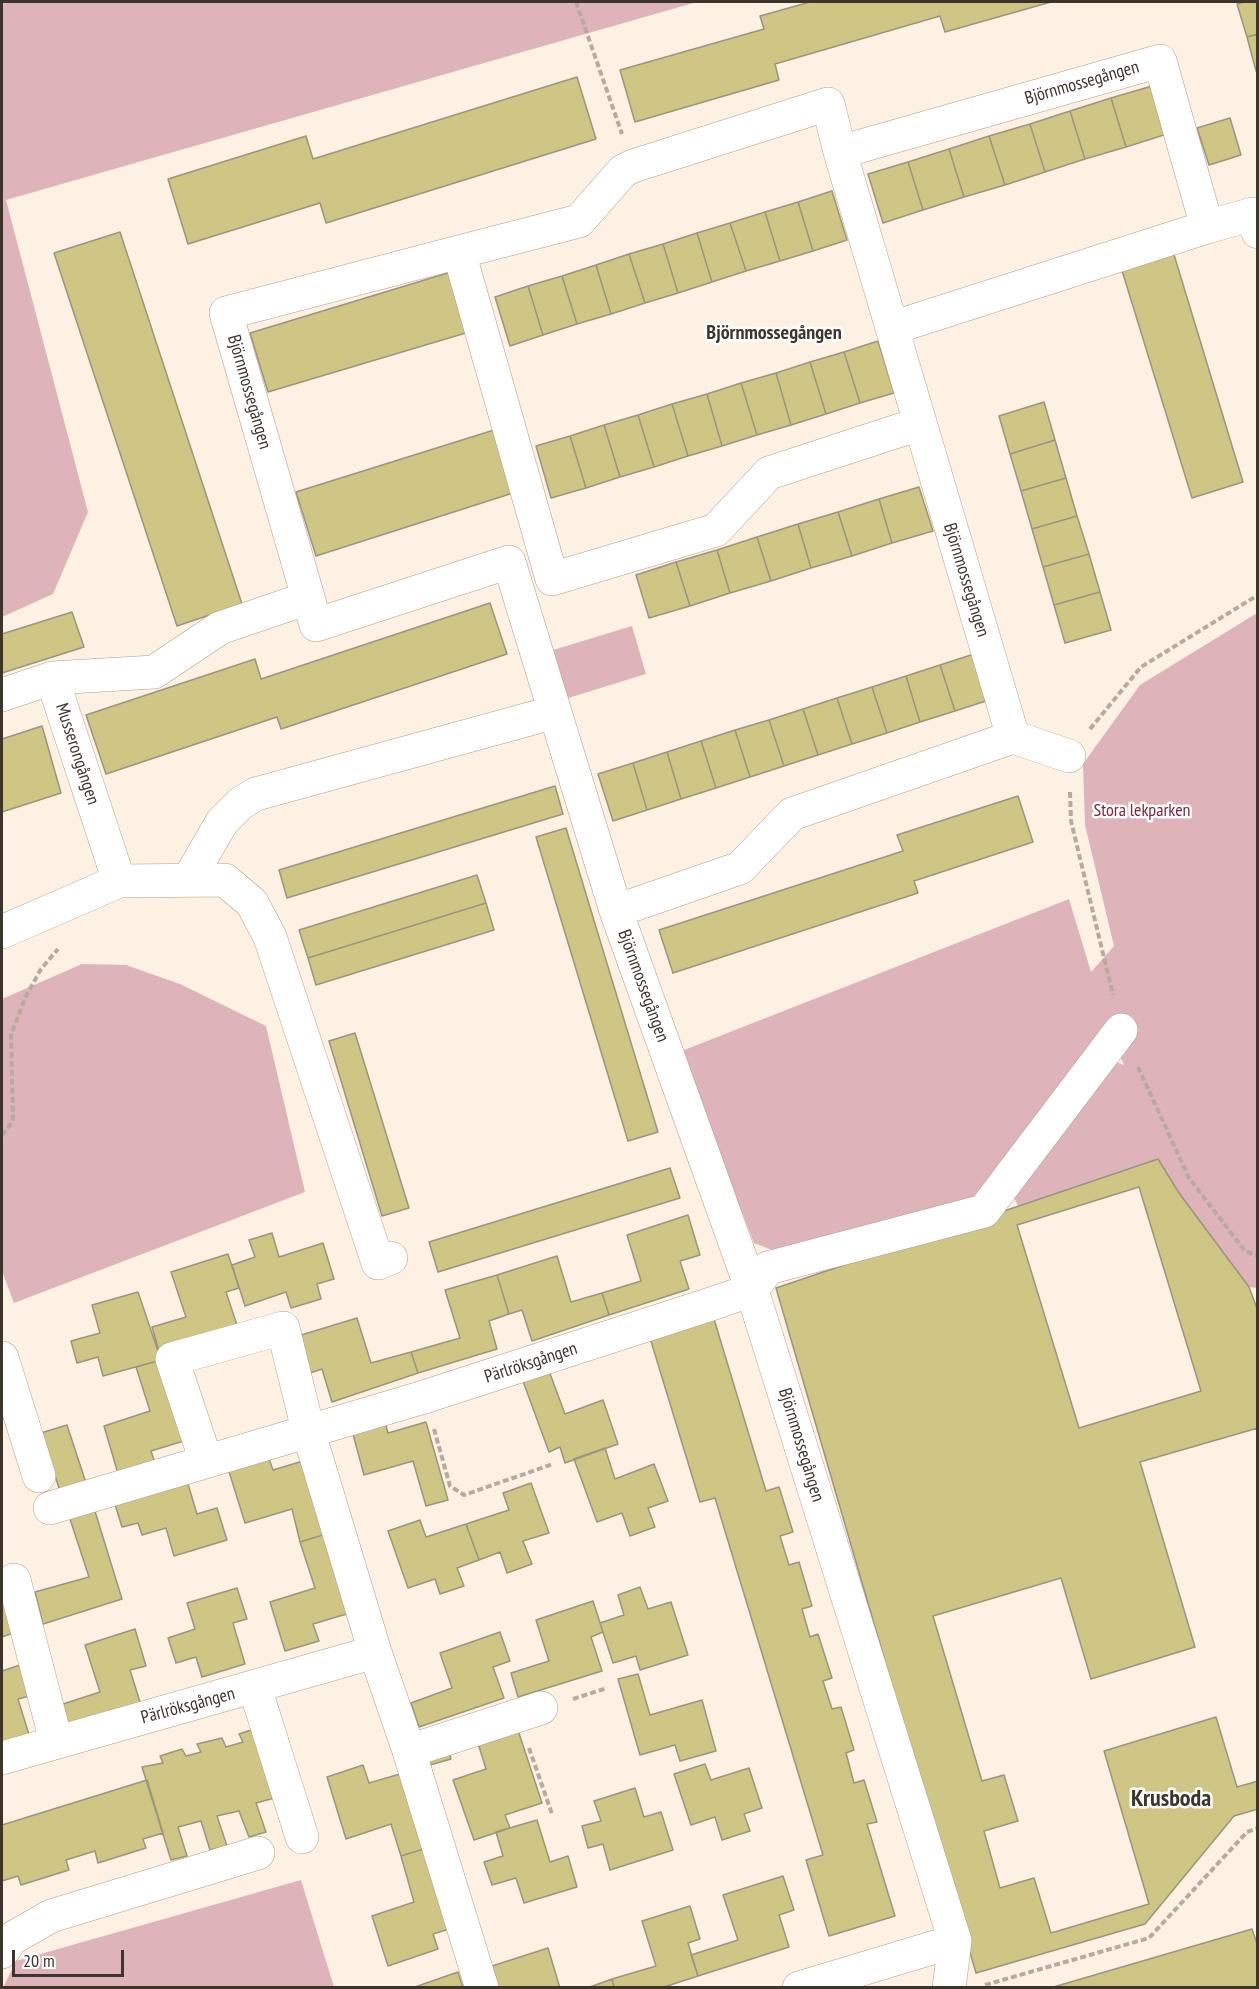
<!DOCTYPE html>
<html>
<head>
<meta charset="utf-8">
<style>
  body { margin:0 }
  #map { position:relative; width:1259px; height:1989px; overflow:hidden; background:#fdf1e4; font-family:"PT Sans Narrow",sans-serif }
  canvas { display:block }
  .frame { position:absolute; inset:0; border:3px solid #3d352c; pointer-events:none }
  .scale { position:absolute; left:12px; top:1950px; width:112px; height:27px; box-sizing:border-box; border:3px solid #3d352c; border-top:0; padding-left:8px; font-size:18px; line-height:21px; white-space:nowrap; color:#3d352c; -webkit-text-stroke:4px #fff; paint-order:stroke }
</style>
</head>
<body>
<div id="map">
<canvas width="1259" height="1989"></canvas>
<div class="frame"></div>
<div class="scale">20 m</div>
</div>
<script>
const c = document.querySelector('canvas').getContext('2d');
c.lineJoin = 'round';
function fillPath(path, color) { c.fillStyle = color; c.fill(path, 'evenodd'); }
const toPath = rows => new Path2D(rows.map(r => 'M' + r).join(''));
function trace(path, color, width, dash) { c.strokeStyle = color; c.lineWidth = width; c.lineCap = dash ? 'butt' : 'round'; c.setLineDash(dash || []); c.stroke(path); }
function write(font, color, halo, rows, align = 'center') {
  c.font = font + ' "PT Sans Narrow",sans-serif'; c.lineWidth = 5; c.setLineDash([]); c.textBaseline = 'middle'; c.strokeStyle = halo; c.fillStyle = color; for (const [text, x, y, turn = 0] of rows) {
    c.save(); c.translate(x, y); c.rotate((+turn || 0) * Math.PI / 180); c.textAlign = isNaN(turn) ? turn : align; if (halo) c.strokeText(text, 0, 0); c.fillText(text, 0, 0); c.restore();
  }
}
fillPath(toPath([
  [2,2,697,2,6,200,88,512,53,594,2,617],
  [1257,613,1257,1288,1249,1287,1179,1193,1157,1159,1018,1206,1013,1195,1111,1060,1124,1065,1107,1027,982,1198,772,1250,754,1243,679,1052,1069,899,1091,972,1114,946,1085,825,1083,764,1140,685],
  [632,626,646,674,565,699,550,651],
  [82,964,126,965,180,984,266,1026,305,1192,14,1303,2,1271,2,999],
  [301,1880,334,1987,3,1988,16,1961]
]), '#deb3b9');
const building = toPath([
  [810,2,1051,2,945,32,940,16,775,64,779,80,635,122,620,70,764,29,760,16,810,2],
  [1245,2,1258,2,1258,34,1247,37,1237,4,1245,2],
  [1258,34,1258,70,1256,71,1247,37,1258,34],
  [577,77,596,139,326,223,320,203,188,244,168,179,306,136,313,159,577,77],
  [1152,86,1167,134,1126,147,1111,98,1152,86],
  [1111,98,1126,147,1085,159,1070,111,1111,98],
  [1070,111,1085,159,1045,172,1030,124,1070,111],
  [1230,118,1241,155,1209,165,1197,128,1230,118],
  [1030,124,1045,172,1005,185,989,136,1030,124],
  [989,136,1005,185,964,197,949,149,989,136],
  [949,149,964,197,923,210,908,162,949,149],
  [908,162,923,210,883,223,868,174,908,162],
  [832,191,847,240,813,251,798,202,832,191],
  [798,202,813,251,780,261,765,212,798,202],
  [765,212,780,261,746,271,730,223,765,212],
  [730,223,746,271,712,282,697,233,730,223],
  [120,232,242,604,177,626,54,253,120,232],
  [697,233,712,282,678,293,663,244,697,233],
  [663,244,678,293,645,303,629,254,663,244],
  [1172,248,1243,482,1192,498,1120,264,1172,248],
  [629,254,645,303,611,314,596,265,629,254],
  [596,265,611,314,577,324,562,276,596,265],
  [451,272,469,332,268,392,250,333,451,272],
  [562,276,577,324,543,335,528,286,562,276],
  [528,286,543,335,510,346,495,297,528,286],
  [878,341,894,393,860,403,844,352,878,341],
  [844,352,860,403,826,414,810,362,844,352],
  [810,362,826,414,791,425,776,373,810,362],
  [776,373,791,425,757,435,741,383,776,373],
  [741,383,757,435,722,446,707,394,741,383],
  [707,394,722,446,688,456,672,404,707,394],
  [1044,402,1055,440,1010,454,999,416,1044,402],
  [672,404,688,456,654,467,638,415,672,404],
  [638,415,654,467,620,477,604,425,638,415],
  [604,425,620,477,586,488,570,436,604,425],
  [494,430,513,493,316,556,296,492,494,430],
  [570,436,586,488,551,498,536,446,570,436],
  [1055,440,1066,478,1021,491,1010,454,1055,440],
  [1066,478,1077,516,1032,529,1021,491,1066,478],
  [919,487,933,531,892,543,879,499,919,487],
  [879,499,892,543,852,556,838,512,879,499],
  [838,512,852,556,811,568,798,524,838,512],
  [1077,516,1089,554,1043,567,1032,529,1077,516],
  [798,524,811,568,771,581,757,537,798,524],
  [757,537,771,581,730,593,717,550,757,537],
  [717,550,730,593,690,606,676,562,717,550],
  [1089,554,1100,592,1054,605,1043,567,1089,554],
  [676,562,690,606,649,618,636,575,676,562],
  [1100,592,1111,630,1065,643,1054,605,1100,592],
  [490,603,507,654,281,729,277,717,106,774,86,715,255,659,261,679,490,603],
  [72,612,84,647,2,673,2,634,72,612],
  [974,654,989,700,955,711,940,665,974,654],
  [940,665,955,711,920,722,906,676,940,665],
  [906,676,920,722,887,733,872,687,906,676],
  [872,687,887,733,852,744,837,698,872,687],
  [837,698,852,744,818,755,803,709,837,698],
  [803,709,818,755,784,766,769,720,803,709],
  [769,720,784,766,750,777,735,730,769,720],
  [42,726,61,793,2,812,2,739,42,726],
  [735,730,750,777,716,788,701,741,735,730],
  [701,741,716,788,681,799,667,752,701,741],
  [667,752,681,799,647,810,633,763,667,752],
  [633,763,647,810,613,821,598,774,633,763],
  [555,786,563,814,287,898,279,870,555,786],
  [1018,796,1033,842,914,881,918,893,673,973,659,930,903,851,897,835,1018,796],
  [566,828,658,1132,628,1141,536,837,566,828],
  [477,875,486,903,308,958,299,930,477,875],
  [486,903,494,930,316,985,308,958,486,903],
  [355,1033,409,1208,382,1216,329,1041,355,1033],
  [1158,1159,1179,1193,1249,1287,1258,1311,1258,1809,1234,1816,1145,1924,976,1973,776,1288,1158,1159],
  [670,1168,680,1198,438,1272,429,1242,670,1168],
  [1139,1187,1201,1391,1079,1428,1017,1225,1139,1187],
  [688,1215,700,1255,680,1261,689,1289,609,1315,602,1293,641,1281,627,1235,688,1215],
  [272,1233,279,1257,323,1243,334,1279,317,1284,321,1299,291,1308,286,1292,245,1306,232,1265,255,1257,249,1240,272,1233],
  [228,1254,239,1288,226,1292,238,1328,159,1351,152,1327,186,1317,171,1272,228,1254],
  [557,1256,571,1302,602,1293,609,1315,532,1341,522,1310,509,1314,497,1275,557,1256],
  [497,1275,509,1314,489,1321,497,1349,418,1373,411,1352,460,1338,445,1290,497,1275],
  [138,1292,161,1360,103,1376,98,1357,77,1363,71,1341,100,1333,92,1305,138,1292],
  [357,1318,371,1363,411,1352,418,1373,332,1402,322,1369,310,1373,298,1336,357,1318],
  [714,1319,766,1491,779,1487,793,1532,780,1536,789,1565,799,1562,812,1606,802,1609,810,1637,818,1634,832,1678,823,1681,832,1709,841,1707,854,1750,846,1753,854,1783,864,1780,877,1822,867,1824,895,1916,829,1936,806,1860,823,1855,715,1498,700,1502,650,1338,714,1319],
  [161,1360,187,1440,151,1451,156,1466,119,1477,104,1426,150,1411,136,1367,161,1360],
  [546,1363,565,1414,603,1400,618,1444,565,1463,560,1447,549,1452,520,1373,546,1363],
  [384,1418,388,1433,426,1422,448,1500,426,1506,413,1461,364,1475,351,1427,384,1418],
  [67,1425,86,1483,60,1491,41,1433,67,1425],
  [1258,1428,1258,1781,1237,1787,1216,1717,1104,1751,1149,1904,1051,1933,1034,1878,1000,1888,984,1831,1018,1821,1004,1775,982,1781,933,1616,1061,1578,1091,1679,1195,1647,1140,1462,1258,1428],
  [605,1448,615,1479,654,1464,668,1501,648,1508,655,1527,630,1536,622,1513,597,1522,574,1459,605,1448],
  [266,1450,273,1470,303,1461,326,1534,300,1542,292,1509,245,1523,226,1462,266,1450],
  [185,1474,197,1514,217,1508,227,1540,174,1556,166,1528,142,1535,138,1523,122,1527,112,1495,185,1474],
  [531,1483,549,1533,523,1541,532,1564,507,1573,500,1552,479,1560,466,1524,509,1510,503,1493,531,1483],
  [94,1508,122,1599,43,1624,35,1592,89,1577,69,1516,94,1508],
  [420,1520,426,1537,466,1524,479,1560,457,1568,464,1586,440,1594,435,1579,408,1588,388,1531,420,1520],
  [326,1534,350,1613,313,1624,319,1641,285,1651,270,1602,315,1588,300,1542,326,1534],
  [640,1587,648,1609,671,1602,688,1655,640,1670,636,1656,613,1663,600,1623,624,1615,618,1595,640,1587],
  [237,1588,247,1619,233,1623,245,1664,202,1677,196,1657,176,1663,168,1638,195,1629,187,1603,237,1588],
  [593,1601,603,1632,591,1637,602,1671,518,1697,511,1673,549,1661,536,1620,593,1601],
  [6,1602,16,1632,2,1637,2,1603,6,1602],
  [135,1629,146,1666,130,1670,140,1702,63,1727,57,1706,100,1692,85,1645,135,1629],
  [500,1632,510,1661,493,1667,504,1698,419,1727,411,1703,452,1688,440,1653,500,1632],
  [23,1664,33,1695,18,1699,30,1738,2,1746,2,1671,23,1664],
  [638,1674,650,1715,702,1700,716,1751,680,1761,675,1745,640,1755,618,1679,638,1674],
  [516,1724,542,1803,505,1815,510,1828,474,1840,453,1780,486,1769,476,1737,516,1724],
  [260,1727,282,1796,256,1803,266,1832,249,1837,239,1811,217,1816,227,1846,210,1850,201,1821,178,1827,187,1856,171,1860,142,1767,163,1763,160,1756,182,1749,186,1756,201,1752,197,1744,222,1738,226,1747,243,1742,239,1734,260,1727],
  [447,1745,451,1759,430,1765,426,1752,447,1745],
  [705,1764,711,1780,749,1768,762,1808,744,1814,750,1831,722,1840,715,1817,691,1825,674,1774,705,1764],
  [363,1765,369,1783,400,1774,424,1849,401,1856,391,1824,346,1839,327,1777,363,1765],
  [147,1780,163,1833,143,1839,146,1848,98,1863,95,1851,66,1860,69,1870,21,1885,18,1876,2,1881,2,1825,147,1780],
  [635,1788,644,1817,661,1812,673,1850,610,1870,603,1844,588,1848,582,1826,601,1821,594,1801,635,1788],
  [537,1820,550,1862,568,1856,577,1887,524,1903,516,1878,492,1885,484,1862,503,1856,496,1832,537,1820],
  [424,1849,452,1928,433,1934,438,1949,388,1966,372,1916,414,1902,401,1856,424,1849],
  [783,1876,794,1910,779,1915,789,1947,698,1976,691,1955,738,1940,723,1895,783,1876],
  [690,1906,700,1939,688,1943,698,1976,661,1988,614,1988,612,1979,656,1966,642,1921,690,1906],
  [1252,1929,1258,1947,1258,1988,1050,1988,1252,1929],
  [548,1948,560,1988,498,1988,492,1966,548,1948],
  [458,1972,463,1988,412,1988,458,1972],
  [612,1979,614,1988,587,1988,612,1979]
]);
fillPath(building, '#cfc584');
trace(building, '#9a967d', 1.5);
const minor = toPath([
  [459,252,579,221,623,171,633,166,828,104,840,152],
  [892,328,1207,227],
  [919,424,769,473,716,530,552,579,459,252,226,313,316,625,509,562,616,911,752,1290,955,1941,949,1988],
  [52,678,154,672,220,628,308,598],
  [2,695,52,678,119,881],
  [1069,756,1013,737,840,152,1160,61,1207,227,1253,214,1258,232],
  [189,879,222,822,241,803,256,794,555,712],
  [616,911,740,868,792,814,1013,737],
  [2,932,119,881,225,880,252,903,270,937,378,1263,391,1258],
  [2,1358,39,1476],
  [206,1461,172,1359,283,1328,308,1430,375,1652,409,1751,482,1988],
  [50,1508,424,1397,711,1304,752,1290,768,1268,984,1211,1121,1030],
  [14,1580,56,1741],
  [255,1688,302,1837],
  [409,1751,541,1708],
  [2,1758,375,1652],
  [2,1952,11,1939,51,1916,258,1853],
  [799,1988,955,1941]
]);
trace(minor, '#b09e89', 34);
trace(toPath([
  [576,2,622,134],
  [1090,729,1141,667,1258,595],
  [1070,792,1071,821,1113,995],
  [1138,1067,1189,1178,1245,1251,1258,1256],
  [2,1135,13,1121,11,1035,26,996,41,969,58,949],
  [434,1429,450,1486,464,1495,553,1464],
  [573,1699,607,1688],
  [529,1748,552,1814],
  [985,1985,1149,1938,1247,1832,1258,1828]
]), '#b6aba0', 4, [6, 3]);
trace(minor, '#fff', 33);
write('18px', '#3d352c', '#fff', [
  ["Björnmossegången",1082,83,-16],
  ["Björnmossegången",249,392,74],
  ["Björnmossegången",966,580,73],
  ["Musserongången",77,754,72],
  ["Björnmossegången",643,986,70],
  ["Pärlröksgången",531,1363,-18],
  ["Björnmossegången",801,1445,73],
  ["Pärlröksgången",188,1706,-15]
]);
write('18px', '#78263b', '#fff', [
  ["Stora lekparken",1142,811]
]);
write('bold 20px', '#3d352c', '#fff', [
  ["Björnmossegången",774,333]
]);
write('bold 24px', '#3d352c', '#fff', [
  ["Krusboda",1171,1799]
]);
</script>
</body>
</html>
